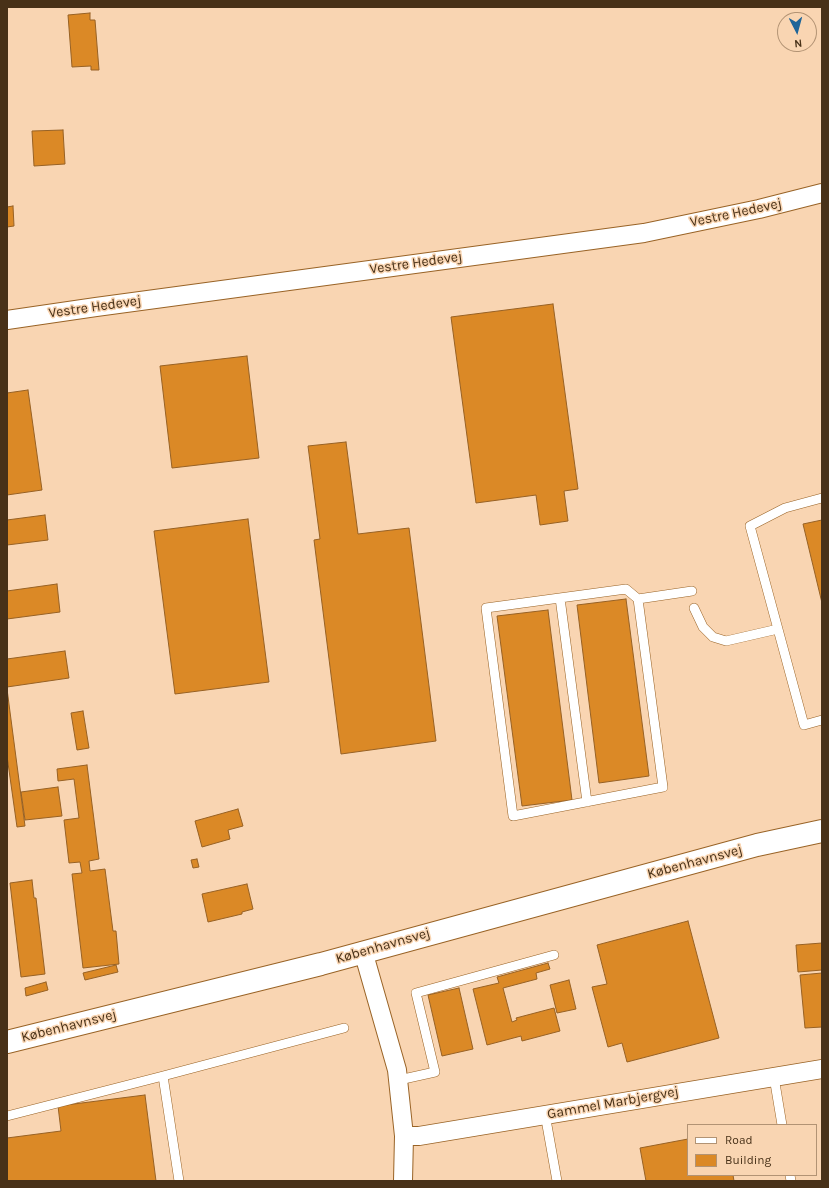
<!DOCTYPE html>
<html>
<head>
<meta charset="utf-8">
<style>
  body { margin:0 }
  #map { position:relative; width:829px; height:1188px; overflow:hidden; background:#f9d5b2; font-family:Karla,sans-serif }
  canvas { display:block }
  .frame { position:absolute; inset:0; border:8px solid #483118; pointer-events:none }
  .legend { position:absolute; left:687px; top:1124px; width:130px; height:52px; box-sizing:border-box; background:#f9d5b2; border:1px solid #b29374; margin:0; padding:5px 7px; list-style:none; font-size:12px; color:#483118 }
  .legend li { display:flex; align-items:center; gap:8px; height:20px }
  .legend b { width:20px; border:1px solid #b29374 }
  .north { position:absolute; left:777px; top:12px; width:40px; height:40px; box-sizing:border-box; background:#f9d5b2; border:1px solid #b29374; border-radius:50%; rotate:174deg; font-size:11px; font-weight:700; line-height:16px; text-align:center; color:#483118 }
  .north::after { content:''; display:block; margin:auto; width:14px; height:18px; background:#1e6599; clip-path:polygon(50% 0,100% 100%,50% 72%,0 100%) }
</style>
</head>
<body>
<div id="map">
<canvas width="829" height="1188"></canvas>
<div class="frame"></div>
<ul class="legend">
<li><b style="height:5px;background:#fff"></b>Road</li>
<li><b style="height:11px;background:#db8926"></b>Building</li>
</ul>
<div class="north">N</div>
</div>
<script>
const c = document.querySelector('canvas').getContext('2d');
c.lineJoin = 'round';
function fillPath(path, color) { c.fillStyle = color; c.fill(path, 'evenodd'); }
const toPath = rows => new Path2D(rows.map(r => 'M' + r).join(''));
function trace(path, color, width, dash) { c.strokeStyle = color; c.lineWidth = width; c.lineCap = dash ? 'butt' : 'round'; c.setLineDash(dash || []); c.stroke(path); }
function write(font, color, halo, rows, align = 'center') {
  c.font = font + ' Karla,sans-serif'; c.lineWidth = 3; c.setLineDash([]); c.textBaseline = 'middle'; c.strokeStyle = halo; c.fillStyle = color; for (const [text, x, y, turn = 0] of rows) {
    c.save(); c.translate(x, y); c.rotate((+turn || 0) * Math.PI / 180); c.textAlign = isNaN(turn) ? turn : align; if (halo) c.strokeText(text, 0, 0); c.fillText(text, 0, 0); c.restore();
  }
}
const building = toPath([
  [90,13,90,20,95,20,99,70,91,70,91,66,72,67,68,15,90,13],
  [63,130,65,164,34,166,32,131,63,130],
  [13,206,14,226,7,227,7,207,13,206],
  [553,304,578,489,564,491,568,521,540,525,536,495,476,503,451,317,553,304],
  [247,356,259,458,172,468,160,366,247,356],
  [28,390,42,490,7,495,7,393,28,390],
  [346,442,358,534,409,528,436,741,341,754,314,540,320,539,308,446,346,442],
  [45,515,48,540,7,545,7,520,45,515],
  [248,519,269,682,175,694,154,531,248,519],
  [822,520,822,603,803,524,822,520],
  [57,584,60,612,7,619,7,591,57,584],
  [626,599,649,776,599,783,577,605,626,599],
  [548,610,572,800,522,806,497,616,548,610],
  [65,651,69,678,7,687,7,659,65,651],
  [7,689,25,826,17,827,7,756,7,689],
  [83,711,89,748,77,750,71,713,83,711],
  [87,765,99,859,89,861,90,871,105,869,113,931,116,931,119,964,83,968,72,874,82,873,80,862,69,863,64,820,79,818,74,779,58,781,57,769,87,765],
  [58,787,62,816,25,820,21,792,58,787],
  [238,809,243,826,228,830,230,839,202,847,195,821,238,809],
  [197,859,199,867,193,868,191,860,197,859],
  [32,880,34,898,36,898,45,974,21,977,10,883,32,880],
  [247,884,253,909,242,912,242,914,208,922,202,894,247,884],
  [688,921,719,1038,627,1062,622,1043,608,1047,592,987,607,984,597,945,688,921],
  [822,943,822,970,798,972,796,945,822,943],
  [548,963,550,969,536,973,537,979,503,988,512,1022,517,1020,516,1018,554,1008,560,1031,522,1041,521,1036,487,1045,473,989,499,983,497,977,548,963],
  [116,965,118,972,85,980,83,973,116,965],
  [822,973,822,1027,805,1028,800,975,822,973],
  [569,980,576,1009,557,1013,550,985,569,980],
  [46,982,48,990,26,996,25,988,46,982],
  [459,988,473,1049,442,1056,428,995,459,988],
  [145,1095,156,1181,7,1181,7,1138,61,1131,58,1106,145,1095],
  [688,1139,688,1175,733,1175,734,1181,646,1181,640,1148,688,1139]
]);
fillPath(building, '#db8926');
trace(building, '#976124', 1);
const lane = toPath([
  [822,498,785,508,750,526,804,725,822,720],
  [560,598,587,802],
  [638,599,663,787,513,816,486,608,626,589,638,599,692,591],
  [694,608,703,627,713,637,726,641,778,629],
  [163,1076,344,1028],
  [774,1077,782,1125],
  [399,1080,435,1072,416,993,554,955],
  [545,1114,557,1181],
  [7,1116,163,1076,179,1181],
  [790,1175,791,1181]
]);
const street = toPath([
  [7,320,96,307,644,233,759,209,822,193],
  [363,951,397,1070,404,1136,403,1181],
  [404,1136,419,1136,822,1069]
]);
const secondary = toPath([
  [7,1042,321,964,757,845,822,831]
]);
trace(lane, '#996326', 10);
trace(street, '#996326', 20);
trace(secondary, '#996326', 24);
trace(lane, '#fff', 9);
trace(street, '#fff', 18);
trace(secondary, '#fff', 22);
write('14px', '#483118', '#f9d5b2', [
  ["Vestre Hedevej",736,213,-12],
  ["Vestre Hedevej",416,263,-8],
  ["Vestre Hedevej",95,307,-8],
  ["Københavnsvej",695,862,-15],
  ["Københavnsvej",383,946,-16],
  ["Københavnsvej",69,1026,-14],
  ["Gammel Marbjergvej",613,1103,-10]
]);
</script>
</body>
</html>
